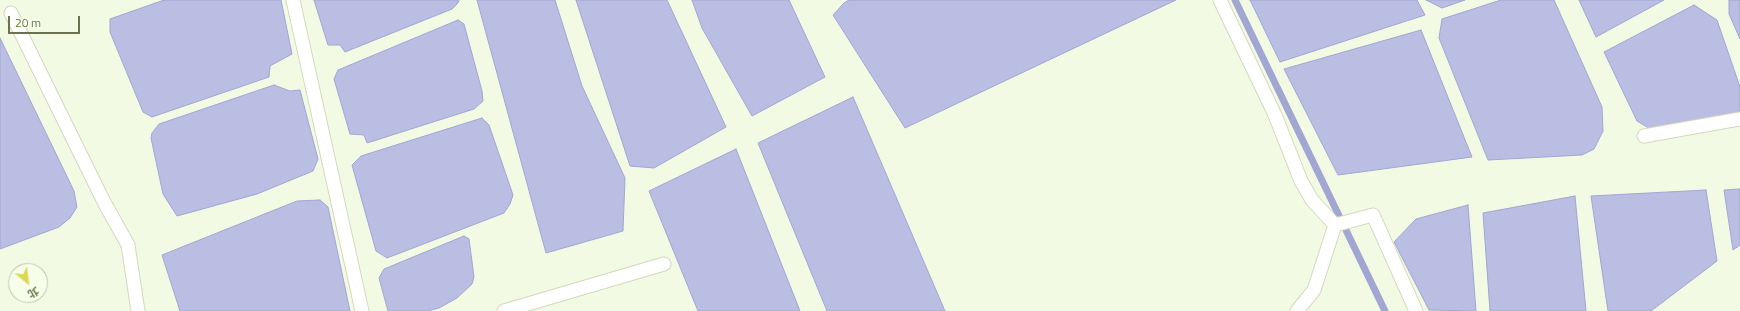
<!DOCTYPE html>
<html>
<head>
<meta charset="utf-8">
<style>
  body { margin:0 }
  #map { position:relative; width:1740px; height:311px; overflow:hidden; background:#f2fae4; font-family:"Titillium Web","Noto Sans TC",sans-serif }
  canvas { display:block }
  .north { position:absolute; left:8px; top:263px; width:40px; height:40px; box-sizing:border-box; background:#f6fdea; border:1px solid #bfc5ab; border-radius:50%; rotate:151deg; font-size:11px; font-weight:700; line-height:16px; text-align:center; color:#6d714c }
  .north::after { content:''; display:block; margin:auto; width:14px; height:18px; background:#dbd852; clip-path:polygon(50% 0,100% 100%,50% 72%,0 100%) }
  .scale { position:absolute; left:8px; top:16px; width:72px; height:18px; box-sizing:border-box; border:2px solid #6d714c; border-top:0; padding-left:5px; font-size:12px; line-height:14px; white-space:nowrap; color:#6d714c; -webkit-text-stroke:3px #f6fdea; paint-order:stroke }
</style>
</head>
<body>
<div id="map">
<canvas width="1740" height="311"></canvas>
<div class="north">北</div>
<div class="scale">20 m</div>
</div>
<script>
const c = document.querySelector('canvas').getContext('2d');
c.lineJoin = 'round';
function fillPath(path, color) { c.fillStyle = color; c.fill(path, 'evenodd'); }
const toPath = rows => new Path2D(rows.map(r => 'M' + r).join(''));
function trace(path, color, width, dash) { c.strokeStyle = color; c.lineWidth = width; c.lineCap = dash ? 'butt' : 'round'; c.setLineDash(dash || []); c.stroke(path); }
const water = toPath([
  [164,0,281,0,292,54,270,66,269,77,152,117,143,112,110,32,110,19,164,0],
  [314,0,459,0,458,3,452,9,345,52,340,45,328,45,314,0],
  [477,0,555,0,582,86,625,178,623,231,546,253,477,0],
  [576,0,667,0,726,127,654,168,630,166,576,0],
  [692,0,789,0,825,77,752,116,702,28,692,0],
  [849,0,1176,0,905,128,833,15,844,3,849,0],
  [1250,0,1417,0,1425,15,1280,62,1250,0],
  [1426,0,1465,0,1442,8,1426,0],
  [1501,0,1554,0,1602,107,1603,131,1594,149,1582,155,1488,160,1439,38,1442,19,1501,0],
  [1579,0,1664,0,1596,37,1579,0],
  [1729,0,1740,0,1740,39,1729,14,1729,0],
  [1694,5,1717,20,1740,87,1740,117,1662,136,1637,121,1604,52,1694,5],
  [458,20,464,24,482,91,483,101,474,109,367,143,364,135,350,134,334,79,338,70,458,20],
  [1421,30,1472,157,1338,175,1284,69,1421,30],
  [0,38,74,191,77,207,70,218,59,227,0,249,0,38],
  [274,85,290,91,300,90,318,159,313,171,257,194,177,216,163,194,151,138,152,133,159,124,274,85],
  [853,97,945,311,827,311,758,143,853,97],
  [482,118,489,125,513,195,510,204,504,213,387,258,376,251,352,165,361,156,482,118],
  [736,149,800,311,698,311,649,191,736,149],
  [1740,189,1740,245,1733,250,1724,190,1740,189],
  [1706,190,1717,261,1651,311,1608,311,1591,196,1706,190],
  [1575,196,1586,311,1490,311,1483,213,1575,196],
  [320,200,328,207,350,311,180,311,162,255,297,201,320,200],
  [1468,205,1476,311,1429,310,1394,242,1416,219,1468,205],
  [464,236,469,239,474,277,472,284,457,298,439,308,427,311,388,311,379,278,384,269,464,236]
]);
fillPath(water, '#babee2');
trace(water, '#a1a6d3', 1);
trace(toPath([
  [1235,0,1385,311]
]), '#a1a6d3', 7);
const service = toPath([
  [293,0,362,311],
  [1220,0,1275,115,1301,181,1312,200,1335,225,1314,290,1297,311],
  [11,13,104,202,128,245,138,311],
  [1644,136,1740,119],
  [1335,225,1373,215,1416,311],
  [504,311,664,264]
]);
trace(service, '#d2d9bc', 15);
trace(service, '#fff', 13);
</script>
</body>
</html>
